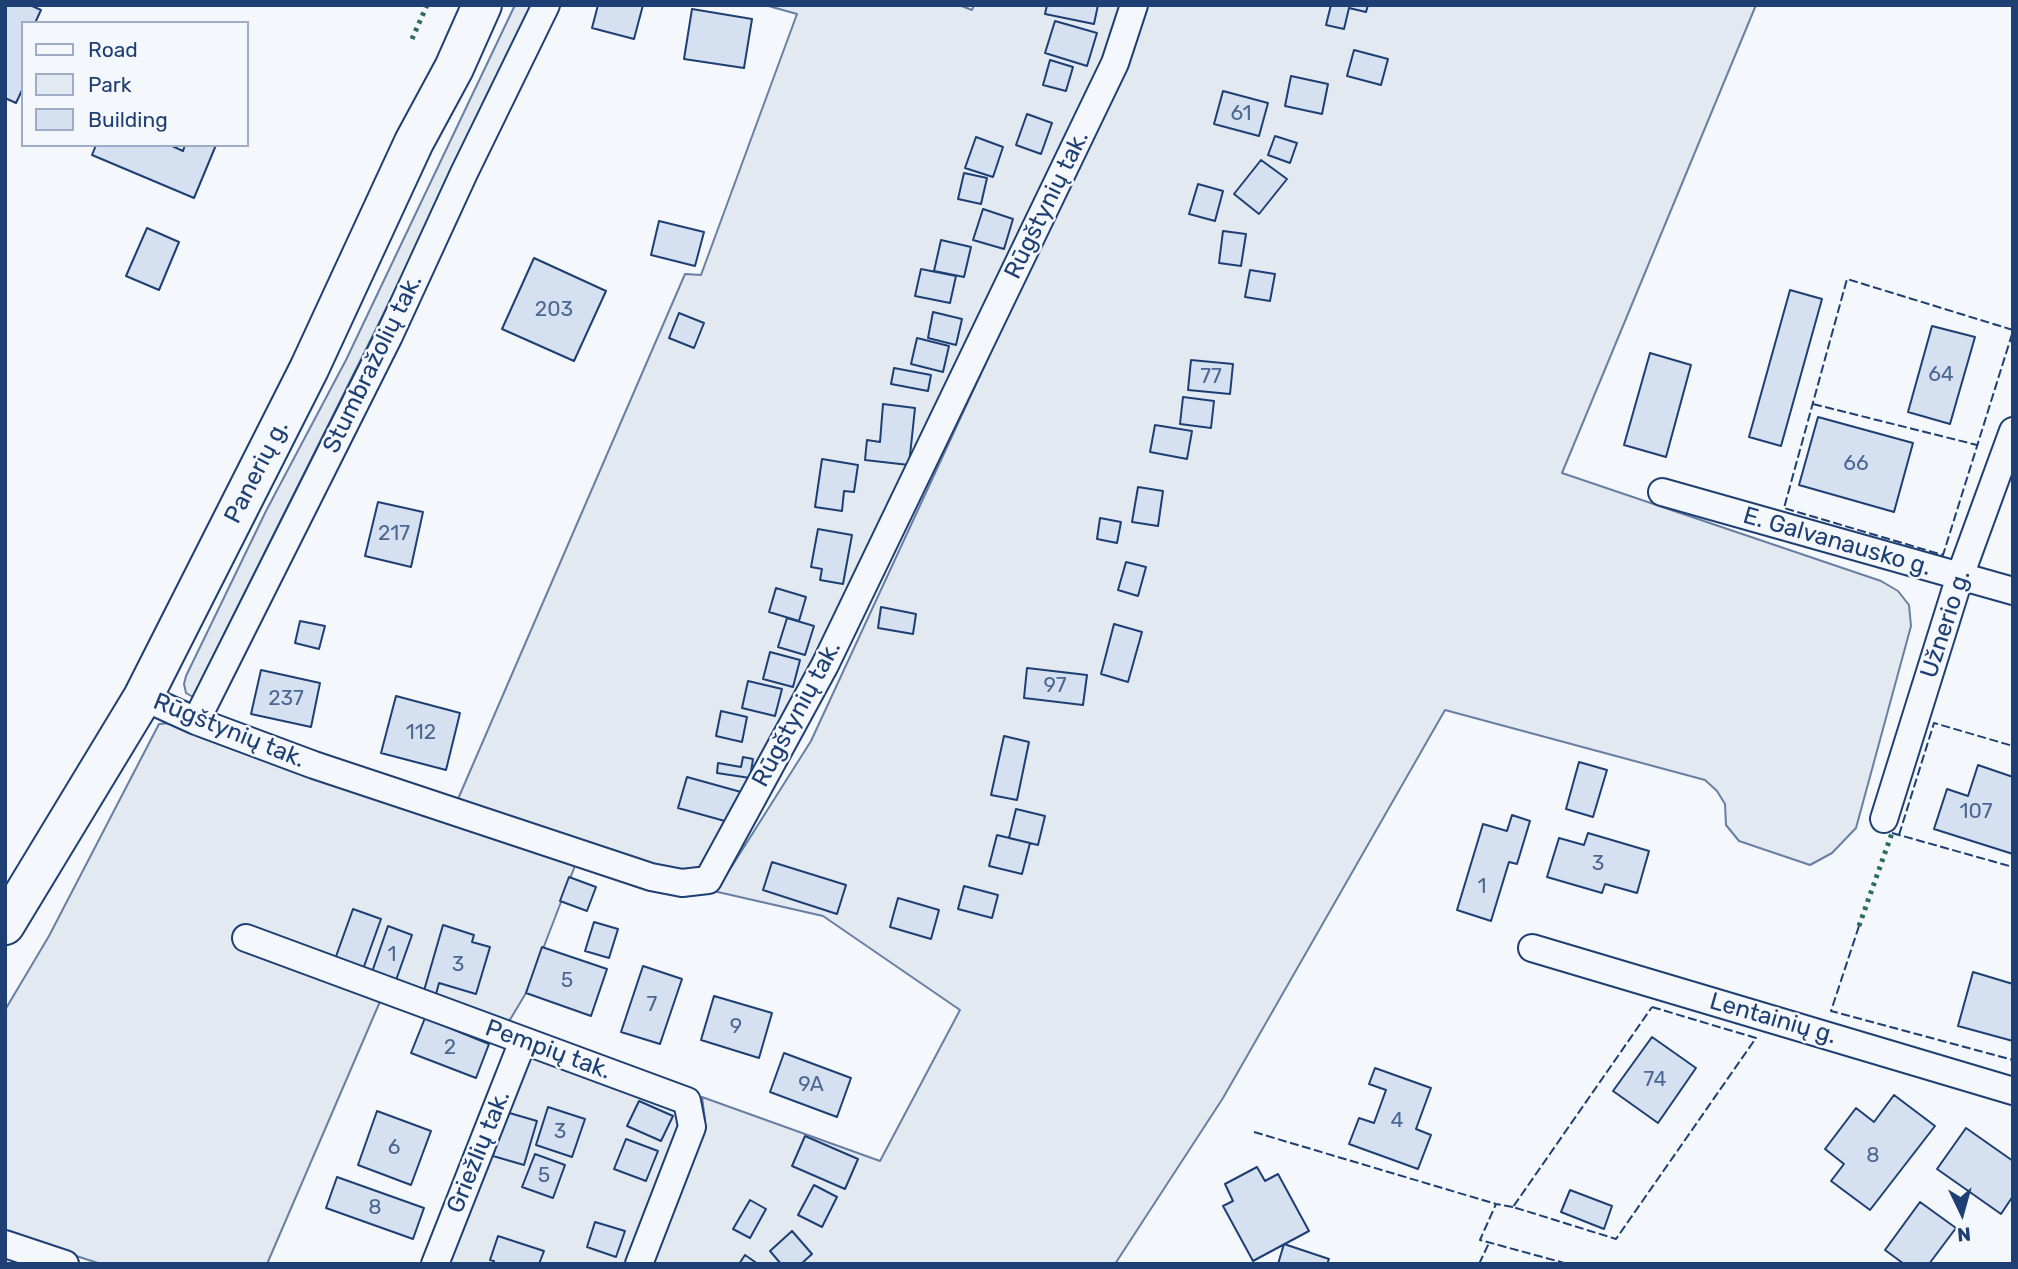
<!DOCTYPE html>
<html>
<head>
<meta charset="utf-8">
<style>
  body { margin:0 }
  #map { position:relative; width:2018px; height:1269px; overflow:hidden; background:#f4f7fb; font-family:Rubik,sans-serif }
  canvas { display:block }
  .frame { position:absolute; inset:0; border:7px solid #1d3f73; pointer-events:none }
  .legend { position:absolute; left:21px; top:21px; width:228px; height:126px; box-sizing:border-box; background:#f4f7fb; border:2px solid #9eadc5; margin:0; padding:9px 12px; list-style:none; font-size:21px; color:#1d3f73 }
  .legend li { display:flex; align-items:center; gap:14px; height:35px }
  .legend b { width:35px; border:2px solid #9eadc5 }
  .north { position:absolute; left:1927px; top:1178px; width:70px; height:70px; -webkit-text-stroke:5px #f4f7fb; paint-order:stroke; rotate:175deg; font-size:19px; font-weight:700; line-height:28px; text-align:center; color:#1d3f73 }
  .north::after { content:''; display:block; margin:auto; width:24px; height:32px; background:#1d3f73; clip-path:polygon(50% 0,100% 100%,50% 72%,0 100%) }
</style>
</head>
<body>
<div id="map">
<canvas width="2018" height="1269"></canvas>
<div class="frame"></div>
<ul class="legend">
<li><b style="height:9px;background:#f4f7fb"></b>Road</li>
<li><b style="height:19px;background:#e3e9f0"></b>Park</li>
<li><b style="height:19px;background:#d5e0f0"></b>Building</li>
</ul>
<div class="north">N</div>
</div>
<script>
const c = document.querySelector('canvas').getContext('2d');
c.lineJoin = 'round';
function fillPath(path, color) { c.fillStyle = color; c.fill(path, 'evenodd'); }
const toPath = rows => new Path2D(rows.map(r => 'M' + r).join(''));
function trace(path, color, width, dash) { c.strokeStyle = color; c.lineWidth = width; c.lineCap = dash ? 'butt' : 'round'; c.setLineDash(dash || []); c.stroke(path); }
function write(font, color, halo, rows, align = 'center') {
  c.font = font + ' Rubik,sans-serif'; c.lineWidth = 5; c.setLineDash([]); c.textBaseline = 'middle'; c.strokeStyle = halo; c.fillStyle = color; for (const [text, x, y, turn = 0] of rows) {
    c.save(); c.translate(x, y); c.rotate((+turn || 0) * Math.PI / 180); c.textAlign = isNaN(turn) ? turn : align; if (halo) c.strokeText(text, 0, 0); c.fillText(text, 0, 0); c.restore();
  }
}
const green = toPath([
  [515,5,533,5,456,168,193,697,186,693,184,684,186,676,266,511,346,360,515,5],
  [765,5,959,5,972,10,974,5,1121,5,1093,89,828,635,710,863,695,873,678,873,458,799,685,274,701,275,797,14,765,5],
  [1148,5,1756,5,1562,473,1881,581,1898,591,1909,605,1911,626,1856,828,1832,853,1810,865,1739,841,1726,825,1725,804,1717,791,1705,780,1445,710,1223,1098,1115,1264,650,1264,705,1120,702,1097,880,1161,960,1010,823,916,709,890,720,885,811,741,1065,192,1148,5],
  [171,723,576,863,526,993,508,1023,388,983,267,1264,101,1264,5,1233,5,1010,49,936,159,724,171,723],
  [536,1057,681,1105,685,1123,626,1264,442,1264,522,1060,536,1057]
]);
fillPath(green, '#e3e9f0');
trace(green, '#687fa3', 2);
const building = toPath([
  [5,5,30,5,41,10,35,23,23,23,23,88,16,103,5,98,5,5],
  [598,5,643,5,634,39,592,28,598,5],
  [1047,5,1098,5,1094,24,1045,14,1047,5],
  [1331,5,1368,5,1366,12,1349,8,1344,29,1326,25,1331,5],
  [692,9,752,19,744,68,684,59,692,9],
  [1055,21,1097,33,1087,66,1045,53,1055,21],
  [1354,50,1388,59,1381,85,1347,76,1354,50],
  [1050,60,1073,67,1066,91,1043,85,1050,60],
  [1291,76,1328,84,1322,114,1285,106,1291,76],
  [1223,91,1268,103,1259,136,1214,124,1223,91],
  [1027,114,1052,123,1041,154,1016,145,1027,114],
  [1275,136,1297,143,1290,163,1268,155,1275,136],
  [976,137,1003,147,993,177,965,168,976,137],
  [96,145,170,145,183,151,185,145,216,145,194,198,92,155,96,145],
  [1261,160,1287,179,1259,214,1234,194,1261,160],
  [964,173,987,178,981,204,958,199,964,173],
  [1198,184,1223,191,1215,221,1189,214,1198,184],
  [983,209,1013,219,1004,249,973,240,983,209],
  [659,221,704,232,695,266,651,255,659,221],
  [147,228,179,242,159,290,126,276,147,228],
  [1223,231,1246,234,1241,266,1219,263,1223,231],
  [941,240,971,247,964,277,934,271,941,240],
  [534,258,606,291,574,361,502,329,534,258],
  [921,269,956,276,950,303,915,296,921,269],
  [1250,270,1275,274,1270,301,1245,297,1250,270],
  [1790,290,1822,299,1781,446,1749,437,1790,290],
  [933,312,962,319,956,345,928,338,933,312],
  [679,313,704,323,694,348,669,338,679,313],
  [1932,326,1975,337,1950,424,1908,412,1932,326],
  [917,338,949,346,943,372,911,364,917,338],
  [1650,353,1691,365,1666,457,1624,445,1650,353],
  [1191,360,1233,364,1230,394,1188,390,1191,360],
  [894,368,931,375,928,391,891,384,894,368],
  [1183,397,1214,401,1211,428,1180,424,1183,397],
  [883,404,915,408,909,465,865,460,867,440,880,442,883,404],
  [1818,417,1913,443,1894,512,1799,485,1818,417],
  [1155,425,1192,431,1187,459,1150,452,1155,425],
  [822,459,858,465,854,492,844,491,842,511,815,507,822,459],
  [1138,487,1163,491,1158,526,1132,522,1138,487],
  [378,502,423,512,411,567,365,556,378,502],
  [1100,518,1121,522,1117,543,1097,539,1100,518],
  [818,529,852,535,843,584,820,580,822,569,811,567,818,529],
  [1126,562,1146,567,1138,596,1118,590,1126,562],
  [776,588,806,597,799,621,769,612,776,588],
  [881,607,916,614,913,634,878,628,881,607],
  [787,618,814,626,805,655,778,647,787,618],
  [300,621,325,626,319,649,295,643,300,621],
  [1114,624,1142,632,1128,682,1101,674,1114,624],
  [770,652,800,660,793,687,763,679,770,652],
  [1027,668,1087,675,1083,705,1024,698,1027,668],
  [261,670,320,683,311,727,251,714,261,670],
  [748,681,782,689,775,716,742,708,748,681],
  [396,696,460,713,446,770,381,753,396,696],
  [721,711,747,717,742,742,716,736,721,711],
  [1004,736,1029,742,1017,800,991,795,1004,736],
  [743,757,753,759,750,778,717,773,718,763,741,767,743,757],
  [1579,762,1607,770,1593,817,1566,809,1579,762],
  [1978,765,2013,777,2013,854,1934,829,1947,789,1968,796,1978,765],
  [687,777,741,792,732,823,678,808,687,777],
  [1016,809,1045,816,1038,845,1009,838,1016,809],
  [1512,815,1530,821,1517,864,1509,862,1491,921,1457,910,1483,824,1507,831,1512,815],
  [1588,833,1649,851,1637,893,1605,884,1602,893,1547,877,1559,838,1584,845,1588,833],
  [997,835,1030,843,1022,874,989,866,997,835],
  [772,862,846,885,837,914,763,890,772,862],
  [569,877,596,887,587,911,560,901,569,877],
  [964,886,998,895,992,918,958,909,964,886],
  [898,898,939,910,931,939,890,927,898,898],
  [353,909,381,919,362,972,334,962,353,909],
  [594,922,618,929,609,958,585,951,594,922],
  [443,925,474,935,472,942,490,947,476,994,439,983,435,998,423,994,443,925],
  [388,926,412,935,395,983,371,975,388,926],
  [542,947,607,969,591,1016,526,993,542,947],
  [643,966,682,979,660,1044,621,1032,643,966],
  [1973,972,2013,984,2013,1041,1958,1026,1973,972],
  [714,996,772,1013,759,1058,701,1040,714,996],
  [425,1018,489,1044,476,1078,411,1053,425,1018],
  [1652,1037,1696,1068,1658,1123,1613,1091,1652,1037],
  [784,1053,851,1078,837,1117,770,1092,784,1053],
  [1375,1068,1431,1088,1416,1129,1431,1135,1418,1169,1349,1144,1359,1118,1374,1123,1386,1090,1369,1084,1375,1068],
  [1894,1095,1935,1126,1870,1210,1831,1181,1844,1164,1825,1149,1856,1108,1874,1122,1894,1095],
  [639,1101,673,1116,661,1141,627,1126,639,1101],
  [548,1107,585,1119,572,1157,536,1145,548,1107],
  [377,1111,431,1131,411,1185,358,1165,377,1111],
  [506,1112,537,1121,524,1165,493,1156,506,1112],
  [1966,1128,2013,1161,2013,1196,2001,1214,1937,1169,1966,1128],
  [805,1136,858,1159,845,1189,792,1166,805,1136],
  [626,1139,658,1151,646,1181,614,1169,626,1139],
  [535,1154,565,1165,553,1198,522,1187,535,1154],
  [1257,1167,1265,1181,1278,1174,1309,1231,1253,1261,1223,1206,1233,1201,1225,1184,1257,1167],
  [337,1177,424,1208,413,1239,326,1208,337,1177],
  [814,1185,837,1197,822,1227,798,1215,814,1185],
  [1570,1190,1612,1206,1604,1229,1561,1212,1570,1190],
  [750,1200,766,1209,750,1238,733,1229,750,1200],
  [1920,1202,1956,1228,1929,1264,1904,1264,1885,1250,1920,1202],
  [595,1222,625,1231,616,1257,587,1247,595,1222],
  [792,1231,812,1254,801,1264,781,1264,770,1251,792,1231],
  [498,1236,544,1251,539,1264,493,1264,494,1261,490,1260,498,1236],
  [1284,1244,1329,1259,1327,1264,1278,1264,1284,1244],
  [745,1255,758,1264,739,1264,745,1255]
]);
fillPath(building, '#d5e0f0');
trace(building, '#1d3f73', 2);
const minor = toPath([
  [1662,492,2013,591],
  [143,697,196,721,314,765,651,877,682,883,708,880,825,665,1115,63,1134,5],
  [196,721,389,336,464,173,546,5],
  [1884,819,1960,576,2013,431],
  [246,938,687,1101,692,1127,639,1264],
  [1532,948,2013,1091],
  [5,1244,65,1264],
  [435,1264,523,1041]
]);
const primary = toPath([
  [5,925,143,697,309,369,414,142,454,68,482,5]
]);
trace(minor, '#1d3f73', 30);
trace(primary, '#1d3f73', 42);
trace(minor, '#f4f7fb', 26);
trace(primary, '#f4f7fb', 38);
trace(toPath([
  [412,39,427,5],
  [1859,926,1892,833]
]), '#2c6c60', 5, [3.5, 5]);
trace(toPath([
  [2013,330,1847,279,1784,508,1943,555,2013,331],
  [1813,404,1977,445],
  [1892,833,2013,867],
  [1899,835,1934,723,2013,746],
  [1859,926,1831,1011,2013,1060],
  [1652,1007,1756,1038,1616,1239,1513,1207,1652,1007],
  [1254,1132,1496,1204],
  [1513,1207,1496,1204,1480,1240,1568,1264],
  [1479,1264,1489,1243]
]), '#1d3f73', 2, [9, 3.5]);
write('21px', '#4b6792', null, [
  ["61",1241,114],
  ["203",554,310],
  ["64",1941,375],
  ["77",1211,377],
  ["66",1856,464],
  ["217",394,534],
  ["97",1055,686],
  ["237",286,699],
  ["112",421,733],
  ["107",1976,812],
  ["3",1598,864],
  ["1",1482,887],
  ["1",392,955],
  ["3",458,965],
  ["5",567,981],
  ["7",652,1005],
  ["9",736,1027],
  ["2",450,1048],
  ["74",1655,1080],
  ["9A",811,1085],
  ["4",1397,1121],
  ["3",560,1132],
  ["6",394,1148],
  ["8",1873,1156],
  ["5",544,1176],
  ["8",375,1208]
]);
write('24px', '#1d3f73', '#f4f7fb', [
  ["Rūgštynių tak.",1047,205,-64],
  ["Stumbražolių tak.",373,364,-64],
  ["Panerių g.",257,472,-63],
  ["E. Galvanausko g.",1837,542,16],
  ["Užnerio g.",1946,624,-72],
  ["Rūgštynių tak.",797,714,-62],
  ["Rūgštynių tak.",229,731,22],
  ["Lentainių g.",1773,1019,16],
  ["Pempių tak.",548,1050,20],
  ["Griežlių tak.",479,1152,-68]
]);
</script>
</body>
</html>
